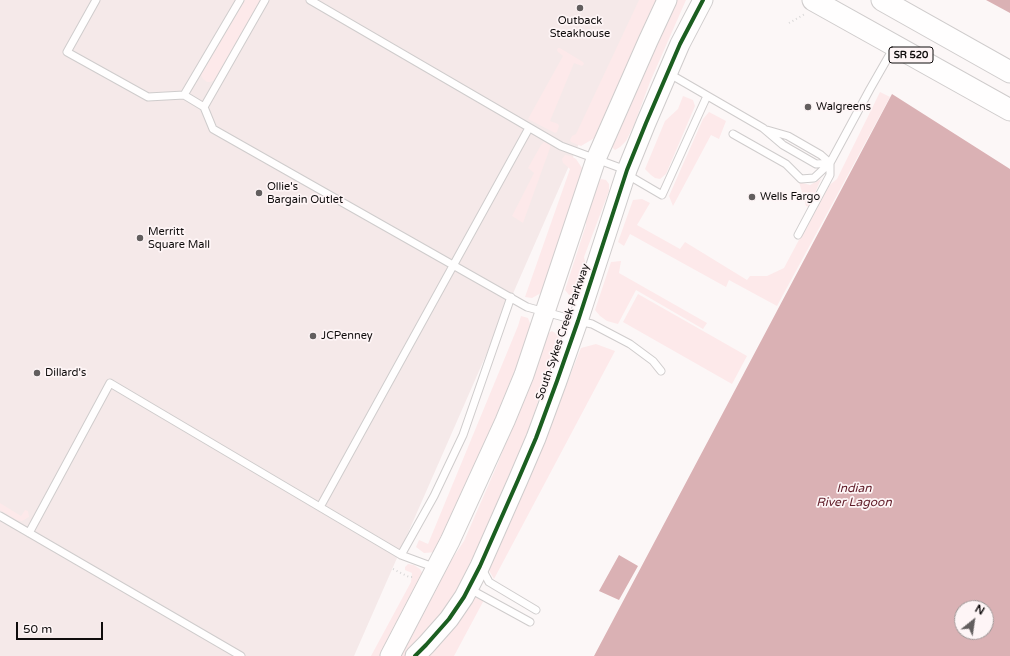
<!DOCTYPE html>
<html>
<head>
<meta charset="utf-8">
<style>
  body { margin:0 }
  #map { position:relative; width:1010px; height:656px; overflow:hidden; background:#fcf7f7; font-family:"Varela Round",sans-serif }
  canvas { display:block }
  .north { position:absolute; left:954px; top:600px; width:40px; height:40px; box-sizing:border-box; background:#fef5f6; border:1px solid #9e9898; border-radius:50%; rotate:30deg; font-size:11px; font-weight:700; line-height:16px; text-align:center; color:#0f0c0c }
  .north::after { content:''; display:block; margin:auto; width:14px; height:18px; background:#625e5e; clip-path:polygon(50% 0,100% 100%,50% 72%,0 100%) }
  .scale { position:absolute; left:16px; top:622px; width:87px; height:18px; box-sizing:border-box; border:2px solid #0f0c0c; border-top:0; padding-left:5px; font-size:12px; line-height:14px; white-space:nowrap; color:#0f0c0c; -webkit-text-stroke:3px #fef5f6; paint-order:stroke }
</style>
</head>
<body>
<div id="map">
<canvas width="1010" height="656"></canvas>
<div class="north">N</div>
<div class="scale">50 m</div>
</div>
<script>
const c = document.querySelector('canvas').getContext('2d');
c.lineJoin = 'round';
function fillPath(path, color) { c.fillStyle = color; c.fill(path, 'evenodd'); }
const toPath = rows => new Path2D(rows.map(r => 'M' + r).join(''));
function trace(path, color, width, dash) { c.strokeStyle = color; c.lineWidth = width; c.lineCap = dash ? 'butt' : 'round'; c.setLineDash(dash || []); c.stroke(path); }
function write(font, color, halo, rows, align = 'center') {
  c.font = font + ' "Varela Round",sans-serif'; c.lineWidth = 3.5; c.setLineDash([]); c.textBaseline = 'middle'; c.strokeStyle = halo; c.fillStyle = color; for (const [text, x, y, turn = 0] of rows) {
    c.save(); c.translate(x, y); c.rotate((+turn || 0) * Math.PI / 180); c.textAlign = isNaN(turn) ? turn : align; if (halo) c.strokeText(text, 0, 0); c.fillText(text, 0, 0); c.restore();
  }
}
fillPath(toPath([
  [0,0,645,0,572,159,354,656,0,656]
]), '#f5e9e9');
fillPath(toPath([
  [245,0,262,0,215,80,210,82,207,82,203,79,201,75,203,71],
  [639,0,661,0,598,136,581,146,571,142,570,140,572,136,576,134],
  [676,0,686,0,650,82,634,125,626,141,620,147,615,150,612,147,611,143],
  [558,48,560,48,583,62,584,64,582,66,574,63,550,121,558,124,559,126,557,132,555,133,528,119,563,56,558,52,557,50],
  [880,92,890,97,777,306,729,280,726,287,630,234,624,246,618,242,633,200,642,199,650,203,637,225,680,249,685,242,747,280,750,276,767,276,784,268,827,187,837,179],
  [683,96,693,100,695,106,666,174,660,179,655,178,651,175,645,169,665,121,678,109],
  [709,112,726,121,719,139,711,135,673,206,669,196,703,119],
  [544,142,547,143,550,145,550,148,523,223,512,216,534,173,528,168,541,145],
  [565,155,571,156,576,159,582,168,584,176,541,293,532,298,525,297,570,169,563,163,562,159],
  [601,179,606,180,609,184,609,191,584,257,587,270,584,282,572,294,569,295,565,290,586,225,586,208,596,183],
  [821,179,809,207,806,206,799,182,810,185],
  [621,261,619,273,707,323,703,329,636,290,618,324,607,321,600,316,595,310,611,262],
  [638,294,747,356,732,384,623,322],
  [521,316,528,318,531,326,516,380,437,552,424,553,416,547,419,540,428,544,518,326],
  [552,331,555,333,559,337,535,411,536,421,477,555,451,605,407,656,396,656,429,594,464,541,498,463,547,334],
  [596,344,615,351,494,579,487,567,528,481,581,348],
  [0,503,21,516,25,510,28,511,29,517,22,521,17,520,0,510],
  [408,564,414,565,420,569,423,574,387,656,371,656,411,582,412,573,405,570,405,567],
  [475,595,484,600,454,656,427,656,447,636,469,606]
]), '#fde9ea');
fillPath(toPath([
  [986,0,1010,0,1010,13],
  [892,94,1010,169,1010,656,594,656],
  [962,608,986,608,986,632,962,632],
  [619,555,638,566,619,600,599,591]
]), '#dab1b4');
const lane = toPath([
  [96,0,67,52,148,97,184,95,204,107,213,129,527,307,578,321,592,324,630,344,653,361,661,371],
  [310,0,561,146,626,170],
  [668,73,763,128,783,145,816,164,830,163],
  [184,95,240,0],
  [204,107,265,0],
  [767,130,788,136,821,155,830,163,830,175,798,235],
  [733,134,786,164,801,179,814,178,830,163,870,89,894,47],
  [626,174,662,195,707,96],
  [320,507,529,128],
  [0,516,241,656],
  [29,533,110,383,401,555,436,568],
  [401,555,434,496,463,435,511,297],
  [482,569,489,582,536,610],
  [468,588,530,622]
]);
const secondary = toPath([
  [390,656,450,541,505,421,524,375,596,159,648,41,667,0],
  [415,656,426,645,449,619,464,597,480,566,518,480,536,438,557,381,578,321,627,170,646,123,680,44,703,0]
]);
const primary = toPath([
  [813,0,1010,110],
  [882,0,1010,72]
]);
trace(lane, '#cfcccc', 9);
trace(secondary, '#cfcccc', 21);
trace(primary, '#cfcccc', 23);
trace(toPath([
  [789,23,805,14],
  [393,569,409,577,414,577]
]), '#d9d8d8', 2, [1, 3]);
trace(lane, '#fffefe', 7);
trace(secondary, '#fffefe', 19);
trace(primary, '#fffefe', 21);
trace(toPath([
  [415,656,426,645,449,619,464,597,480,566,518,480,536,438,557,381,578,321,627,170,646,123,680,44,703,0]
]), '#1b5e20', 4);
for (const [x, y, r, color] of [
  [580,8,4,"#625e5e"],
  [808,107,4,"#625e5e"],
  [259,193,4,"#625e5e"],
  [752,197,4,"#625e5e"],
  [140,238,4,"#625e5e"],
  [313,336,4,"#625e5e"],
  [37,373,4,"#625e5e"]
]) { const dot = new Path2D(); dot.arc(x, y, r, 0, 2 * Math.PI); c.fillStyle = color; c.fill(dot); trace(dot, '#fef5f6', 1.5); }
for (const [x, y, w] of [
  [911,55,44]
]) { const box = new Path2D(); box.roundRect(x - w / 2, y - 8, w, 16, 3); c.fillStyle = '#fef5f6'; c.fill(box); trace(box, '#0f0c0c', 1); }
write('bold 10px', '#0f0c0c', null, [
  ["SR 520",911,55]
]);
write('11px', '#0f0c0c', '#fef5f6', [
  ["Outback",580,21,"center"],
  ["Steakhouse",580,34,"center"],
  ["Walgreens",816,107],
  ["Ollie's",267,187],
  ["Bargain Outlet",267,200],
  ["Wells Fargo",760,197],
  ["Merritt",148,232],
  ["Square Mall",148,245],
  ["JCPenney",321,336],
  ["Dillard's",45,373]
], 'left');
write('11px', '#0f0c0c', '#fef5f6', [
  ["South Sykes Creek Parkway",563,332,-71]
]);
write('italic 12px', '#5f1b27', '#fef5f6', [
  ["Indian",854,489],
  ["River Lagoon",854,503]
]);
</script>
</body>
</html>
